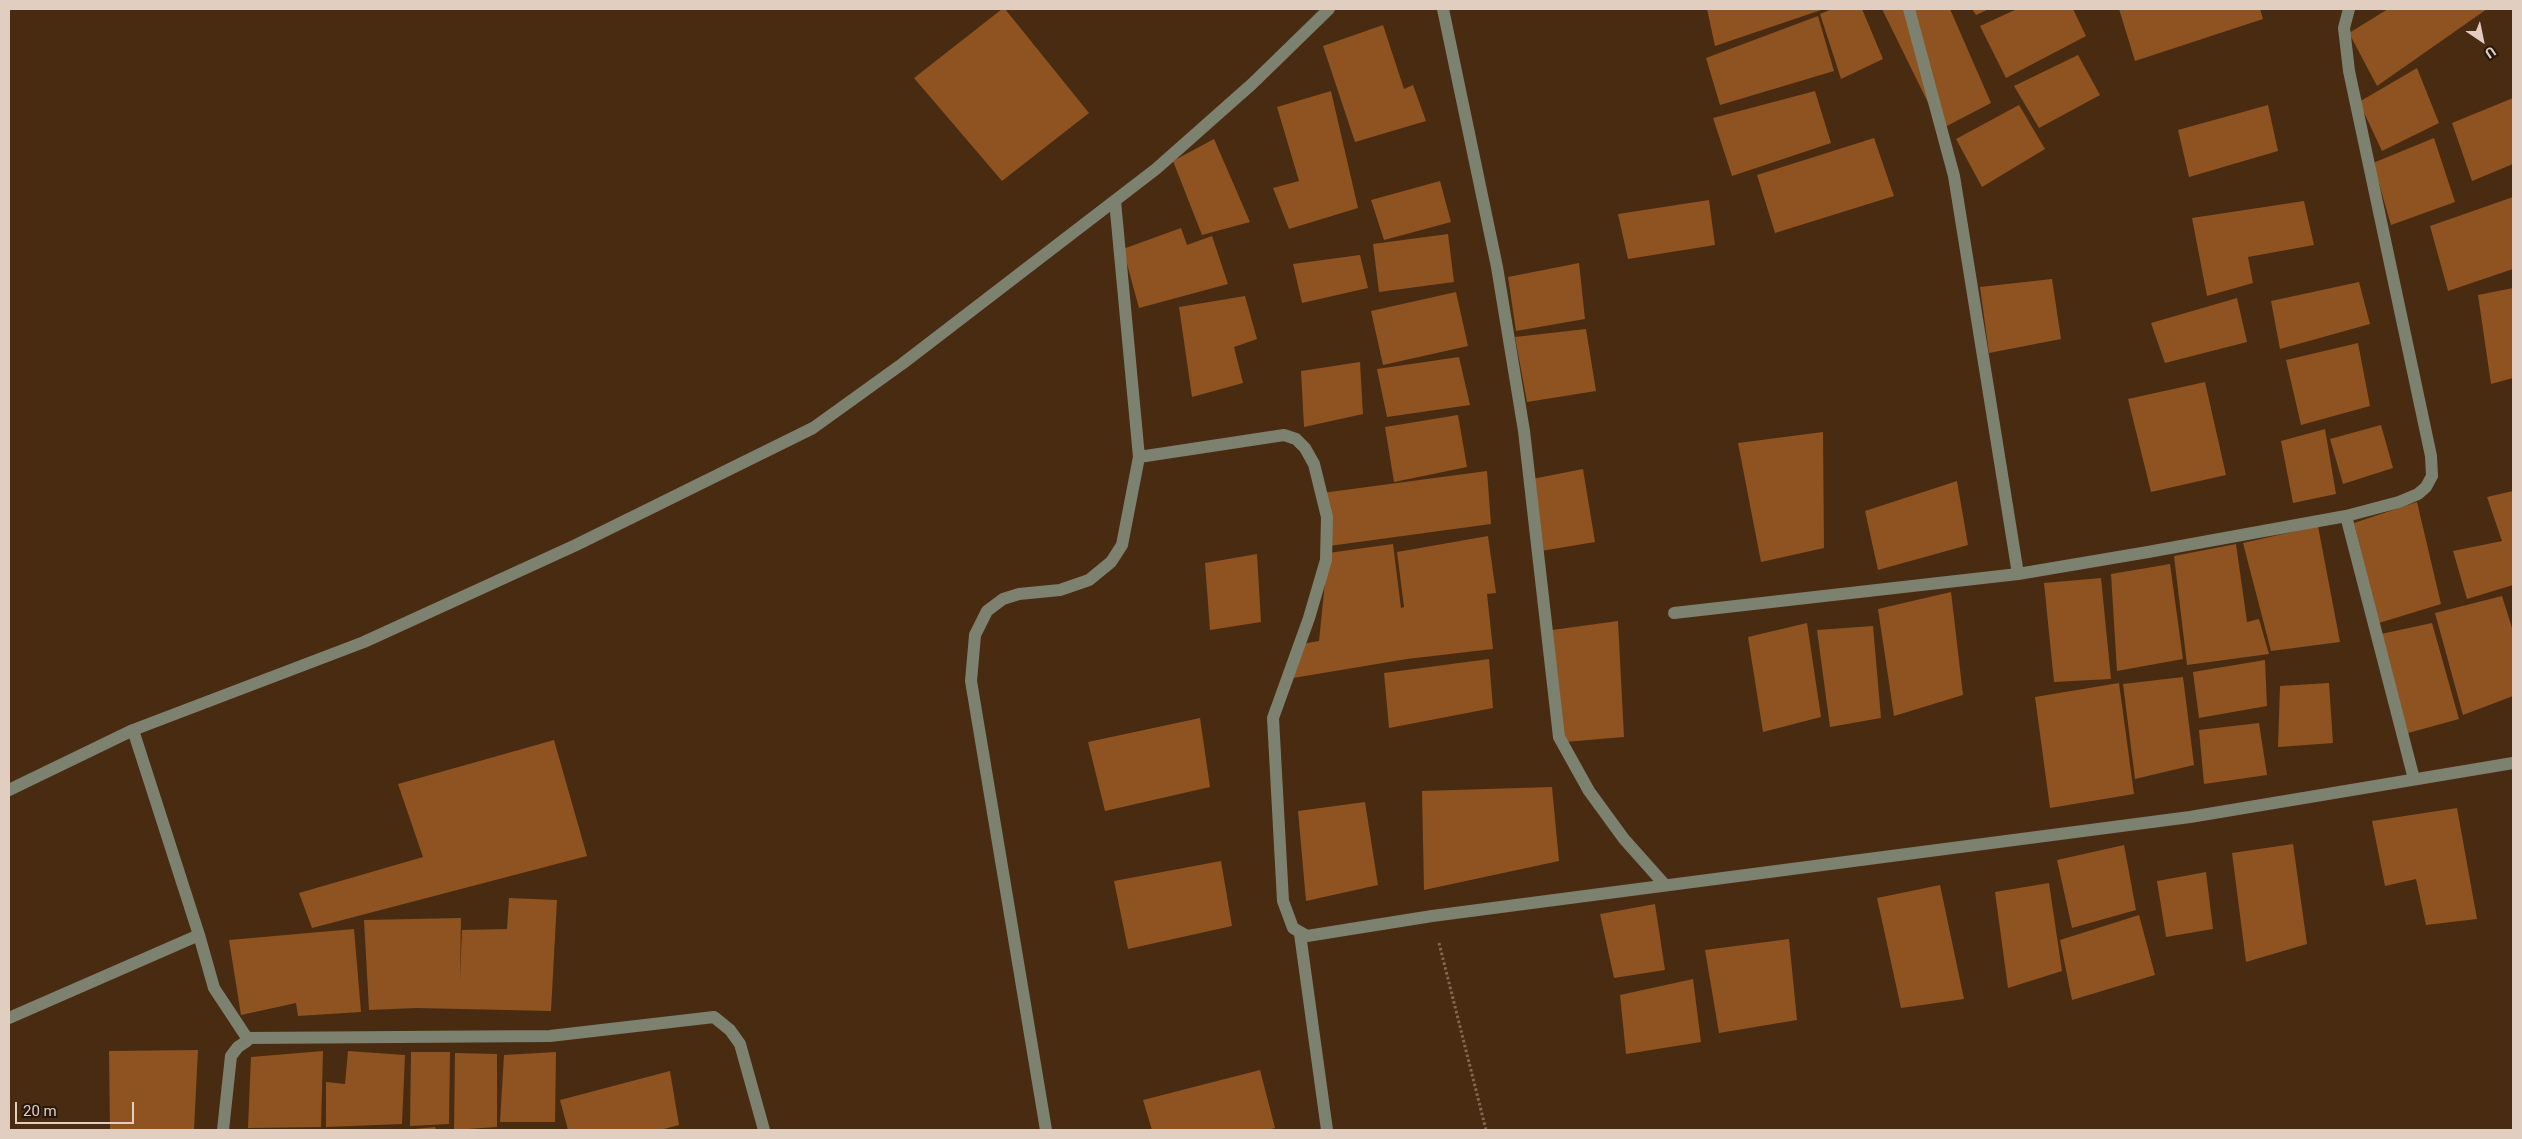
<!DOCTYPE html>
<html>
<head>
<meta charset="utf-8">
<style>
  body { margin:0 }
  #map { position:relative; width:2522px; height:1139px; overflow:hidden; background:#492b12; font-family:Roboto,sans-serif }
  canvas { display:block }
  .frame { position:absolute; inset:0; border:10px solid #e2cec0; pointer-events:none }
  .north { position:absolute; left:2457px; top:15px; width:50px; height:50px; -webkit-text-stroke:4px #25170d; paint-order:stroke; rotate:146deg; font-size:14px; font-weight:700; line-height:20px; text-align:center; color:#e2cec0 }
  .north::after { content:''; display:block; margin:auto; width:18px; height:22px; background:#e2cec0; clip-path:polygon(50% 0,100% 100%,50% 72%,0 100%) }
  .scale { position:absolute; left:15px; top:1102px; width:119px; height:22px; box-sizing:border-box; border:2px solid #e2cec0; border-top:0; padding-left:6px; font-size:15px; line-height:18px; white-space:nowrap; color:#e2cec0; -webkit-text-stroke:4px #25170d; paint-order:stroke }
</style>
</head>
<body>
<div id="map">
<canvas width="2522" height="1139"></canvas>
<div class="frame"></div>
<div class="north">U</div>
<div class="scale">20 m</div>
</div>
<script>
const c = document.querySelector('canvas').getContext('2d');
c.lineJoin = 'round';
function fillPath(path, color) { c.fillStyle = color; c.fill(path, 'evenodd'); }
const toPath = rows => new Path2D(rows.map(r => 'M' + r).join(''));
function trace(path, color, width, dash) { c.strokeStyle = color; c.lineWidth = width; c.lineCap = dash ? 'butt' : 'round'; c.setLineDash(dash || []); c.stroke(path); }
fillPath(toPath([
  [1002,9,1005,9,1089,113,1002,181,914,78],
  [1707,9,1824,9,1715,46],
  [1832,9,1862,9,1883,59,1841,79,1820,14],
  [1882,9,1950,9,1991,103,1941,129],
  [1972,9,1989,9,1976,15],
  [2017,9,2073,9,2086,36,2006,78,1980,26],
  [2119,9,2260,9,2263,19,2135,61],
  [2388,9,2487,9,2377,86,2349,33],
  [1818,16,1834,71,1720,105,1706,58],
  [1383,25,1404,89,1413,85,1426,121,1355,142,1323,46],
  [2078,55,2100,95,2039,128,2014,86],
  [2417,68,2439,123,2382,151,2359,102],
  [1331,91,1358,208,1289,229,1273,188,1299,181,1277,107],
  [1815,91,1831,143,1732,176,1713,118],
  [2513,98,2513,164,2472,181,2452,123],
  [2019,105,2045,149,1982,187,1956,139],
  [2268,105,2278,151,2189,177,2178,130],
  [1874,138,1894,196,1775,233,1757,175],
  [2434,138,2455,202,2391,225,2373,163],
  [1214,139,1250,222,1202,235,1173,161],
  [1440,181,1451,222,1384,240,1371,200],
  [2513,197,2513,269,2448,291,2430,226],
  [1709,200,1715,245,1628,259,1618,214],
  [2304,201,2314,245,2248,257,2253,283,2207,296,2192,218],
  [1181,228,1187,245,1212,236,1228,284,1139,308,1123,249],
  [1448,234,1454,282,1379,292,1373,244],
  [1360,255,1368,288,1302,303,1293,264],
  [1579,263,1585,319,1516,331,1508,277],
  [2052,279,2061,339,1989,353,1980,287],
  [2359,282,2370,324,2280,349,2271,301],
  [2513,288,2513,378,2491,384,2478,295],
  [1456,292,1468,346,1383,365,1371,311],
  [1245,296,1257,339,1234,347,1243,383,1192,397,1179,307],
  [2237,298,2247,342,2165,363,2151,323],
  [1586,329,1596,391,1527,402,1515,337],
  [2358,343,2370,406,2301,425,2286,360],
  [1459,357,1470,405,1387,417,1377,369],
  [1360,362,1363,414,1304,427,1301,371],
  [2205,382,2226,475,2151,492,2128,399],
  [1458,415,1467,467,1394,482,1385,427],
  [2381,425,2393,468,2343,484,2330,439],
  [2325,429,2336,494,2293,503,2281,441],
  [1823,432,1824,548,1761,562,1738,443],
  [1583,469,1595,542,1541,551,1532,479],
  [1487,471,1491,524,1329,546,1322,493],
  [1957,481,1968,545,1878,570,1865,511],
  [2513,491,2513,585,2467,599,2453,551,2502,541,2487,497],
  [2417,502,2441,604,2379,623,2354,523],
  [2318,526,2340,642,2271,651,2243,543],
  [1488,536,1496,593,1487,594,1493,649,1407,659,1293,678,1302,644,1319,641,1328,553,1393,544,1401,608,1404,607,1397,552],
  [2236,544,2247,622,2259,619,2269,654,2187,665,2174,556],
  [1257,554,1261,622,1210,630,1205,563],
  [2170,564,2183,659,2117,671,2111,574],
  [2101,578,2111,679,2054,682,2044,583],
  [1951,592,1963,695,1894,716,1878,609],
  [2502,596,2513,631,2513,696,2463,715,2435,613],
  [1618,621,1624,737,1565,742,1552,630],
  [1807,623,1821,717,1763,732,1748,637],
  [2432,623,2459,719,2408,733,2381,634],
  [1873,626,1881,718,1830,727,1817,630],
  [1489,659,1493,708,1389,728,1384,673],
  [2265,660,2267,706,2199,718,2193,672],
  [2183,677,2194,765,2135,779,2123,684],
  [2119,683,2134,794,2050,808,2035,697],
  [2329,683,2333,743,2278,747,2280,686],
  [1200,718,1210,787,1105,811,1088,742],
  [2259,723,2267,775,2204,784,2199,730],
  [554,740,587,856,312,928,299,893,423,857,398,784],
  [1552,787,1559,861,1424,890,1422,791],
  [1365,802,1378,885,1306,901,1298,811],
  [2457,808,2477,919,2426,925,2416,879,2385,886,2372,821],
  [2293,844,2307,944,2246,962,2232,853],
  [2124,845,2136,910,2072,928,2057,860],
  [1221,861,1232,926,1128,949,1114,881],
  [2206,872,2213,929,2166,937,2157,881],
  [2049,883,2062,971,2008,988,1995,892],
  [1940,885,1964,999,1901,1008,1877,898],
  [509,898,557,900,551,1011,416,1008,369,1010,364,920,461,918,460,981,462,930,507,929],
  [1655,904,1665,970,1614,978,1600,914],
  [2139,915,2155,975,2072,1000,2060,940],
  [354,929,361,1012,298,1016,296,1003,241,1015,229,940],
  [1789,939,1797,1020,1719,1033,1705,950],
  [1693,979,1701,1042,1626,1054,1620,995],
  [198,1050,194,1130,110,1130,109,1051],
  [323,1051,321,1127,248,1128,251,1057],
  [348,1051,405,1055,402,1124,326,1127,326,1082,345,1084],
  [411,1052,450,1052,449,1124,410,1126],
  [556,1052,555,1122,500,1122,504,1055],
  [455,1053,497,1054,497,1127,454,1130],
  [1260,1070,1275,1128,1267,1130,1152,1130,1143,1100],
  [670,1071,679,1125,660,1130,568,1130,560,1100],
  [435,1127,436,1130,414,1130,414,1129]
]), '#8e5320');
trace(toPath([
  [1439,943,1486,1130]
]), '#836954', 3, [2.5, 2.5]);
trace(toPath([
  [1443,9,1497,267,1524,431,1559,737,1589,791,1624,839,1665,885],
  [1909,9,1954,176,2018,574],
  [1139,457,1284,435,1296,439,1305,448,1314,464,1327,517,1326,560,1309,618,1273,718,1283,901,1293,928,1307,936,1432,916,2190,817,2513,763],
  [2346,516,2414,779],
  [1674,613,2018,574,2148,552,2346,516,2399,502,2418,494,2426,487,2432,476,2431,456,2349,71,2344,28,2349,9],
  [133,730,199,935],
  [9,790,133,730,364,642,576,545,813,428,902,364,1156,169,1252,84,1329,9],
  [1300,934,1327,1130],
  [9,1018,199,935,214,988,247,1038],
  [223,1130,231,1056,238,1047,247,1041,247,1038,550,1036,714,1017,730,1030,740,1044,764,1130],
  [1046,1130,971,681,975,635,987,611,1003,599,1019,594,1060,590,1089,580,1111,562,1122,545,1139,457,1115,201]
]), '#7d816f', 12);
</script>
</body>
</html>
